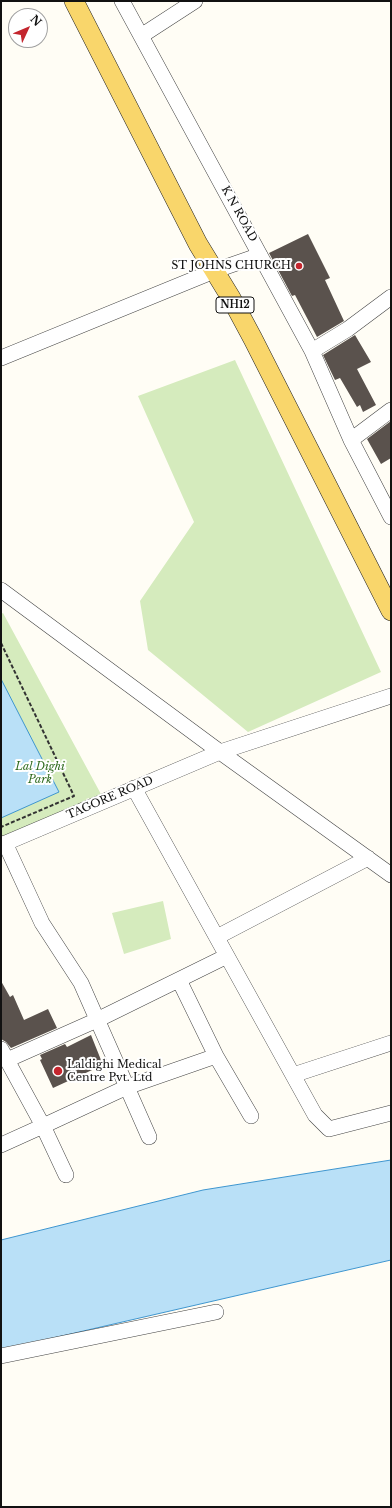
<!DOCTYPE html>
<html>
<head>
<meta charset="utf-8">
<style>
  body { margin:0 }
  #map { position:relative; width:392px; height:1508px; overflow:hidden; background:#fffdf5; font-family:"Libre Baskerville",serif }
  canvas { display:block }
  .frame { position:absolute; inset:0; border:2px solid #111; pointer-events:none }
  .north { position:absolute; left:8px; top:8px; width:40px; height:40px; box-sizing:border-box; background:#fff; border:1px solid #a0a0a0; border-radius:50%; rotate:46deg; font-size:11px; font-weight:700; line-height:16px; text-align:center; color:#111 }
  .north::after { content:''; display:block; margin:auto; width:14px; height:18px; background:#c4262e; clip-path:polygon(50% 0,100% 100%,50% 72%,0 100%) }
</style>
</head>
<body>
<div id="map">
<canvas width="392" height="1508"></canvas>
<div class="frame"></div>
<div class="north">N</div>
</div>
<script>
const c = document.querySelector('canvas').getContext('2d');
c.lineJoin = 'round';
function fillPath(path, color) { c.fillStyle = color; c.fill(path, 'evenodd'); }
const toPath = rows => new Path2D(rows.map(r => 'M' + r).join(''));
function trace(path, color, width, dash) { c.strokeStyle = color; c.lineWidth = width; c.lineCap = dash ? 'butt' : 'round'; c.setLineDash(dash || []); c.stroke(path); }
function write(font, color, halo, rows, align = 'center') {
  c.font = font + ' "Libre Baskerville",serif'; c.lineWidth = 4; c.setLineDash([]); c.textBaseline = 'middle'; c.strokeStyle = halo; c.fillStyle = color; for (const [text, x, y, turn = 0] of rows) {
    c.save(); c.translate(x, y); c.rotate((+turn || 0) * Math.PI / 180); c.textAlign = isNaN(turn) ? turn : align; if (halo) c.strokeText(text, 0, 0); c.fillText(text, 0, 0); c.restore();
  }
}
fillPath(toPath([
  [235,360,381,672,248,732,148,650,140,601,194,522,138,396],
  [3,613,102,796,91,801,89,798,86,799,88,802,1,839,1,614],
  [163,901,171,939,124,954,112,913]
]), '#d5ebbd');
const water = toPath([
  [1,679,59,792,1,818,1,679],
  [391,1160,391,1260,1,1350,1,1240,203,1190,391,1160]
]);
fillPath(water, '#b9e0f7');
trace(water, '#3f96cf', 1);
fillPath(toPath([
  [308,234,330,278,325,280,344,321,317,337,295,295,292,296,269,253],
  [355,335,371,362,357,369,376,405,363,412,360,405,357,407,340,378,335,380,323,355],
  [391,421,391,458,381,464,367,439],
  [1,981,10,997,13,995,24,1020,48,1009,57,1028,11,1048,6,1042,1,1039],
  [91,1035,103,1065,53,1088,40,1060,42,1059,40,1055,65,1044,67,1047]
]), '#5a524d');
const minor = toPath([
  [122,1,312,351,351,440,391,517],
  [141,36,195,1],
  [312,351,348,329,391,297],
  [1,358,214,271,260,255],
  [351,440,391,410],
  [1,590,220,752,391,875],
  [134,788,315,1115,329,1129,391,1113],
  [5,843,42,923,81,983,149,1137],
  [1,845,220,752,391,696],
  [217,937,368,858],
  [179,980,216,1056,251,1116],
  [1,1049,43,1126,1,1145],
  [7,1060,97,1020,227,956],
  [293,1075,391,1043],
  [66,1175,43,1126,127,1087,216,1056],
  [1,1356,216,1312]
]);
const major = toPath([
  [74,1,198,244,231,298,253,339,391,611]
]);
trace(minor, '#444', 16);
trace(major, '#222', 20);
trace(toPath([
  [1,643,74,796,1,827]
]), '#333', 2, [4, 2]);
trace(minor, '#fff', 15);
trace(major, '#f9d66b', 19);
for (const [x, y, r, color] of [
  [299,266,4,"#c4262e"],
  [58,1071,5,"#c4262e"]
]) { const dot = new Path2D(); dot.arc(x, y, r, 0, 2 * Math.PI); c.fillStyle = color; c.fill(dot); trace(dot, '#fff', 1.5); }
for (const [x, y, w] of [
  [235,305,38]
]) { const box = new Path2D(); box.roundRect(x - w / 2, y - 8, w, 16, 3); c.fillStyle = '#fff'; c.fill(box); trace(box, '#111', 1); }
write('bold 10px', '#111', null, [
  ["NH12",235,305]
]);
write('11px', '#111', '#fff', [
  ["K N ROAD",239,214,61],
  ["TAGORE ROAD",110,798,-23]
]);
write('11px', '#111', '#fff', [
  ["ST JOHNS CHURCH",291,266],
  ["Laldighi Medical",67,1065,"left"],
  ["Centre Pvt. Ltd",67,1078,"left"]
], 'right');
write('italic 11px', '#2f6b1f', '#fff', [
  ["Lal Dighi",40,767],
  ["Park",40,780]
]);
</script>
</body>
</html>
